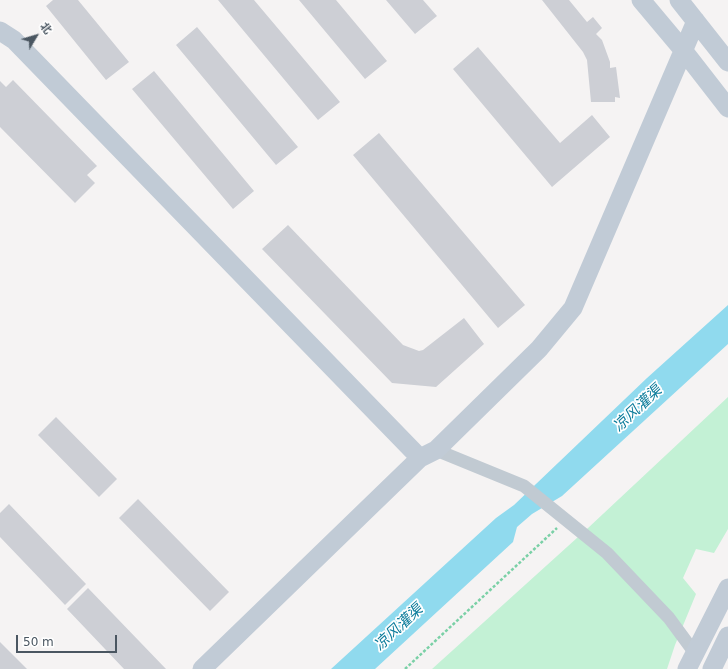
<!DOCTYPE html>
<html>
<head>
<meta charset="utf-8">
<style>
  body { margin:0 }
  #map { position:relative; width:728px; height:669px; overflow:hidden; background:#f5f3f3; font-family:"DejaVu Sans","Noto Sans SC",sans-serif }
  canvas { display:block }
  .north { position:absolute; left:16px; top:16px; width:40px; height:40px; -webkit-text-stroke:3px #fff; paint-order:stroke; rotate:52deg; font-size:11px; font-weight:700; line-height:16px; text-align:center; color:#4a5661 }
  .north::after { content:''; display:block; margin:auto; width:14px; height:18px; background:#4a5661; clip-path:polygon(50% 0,100% 100%,50% 72%,0 100%) }
  .scale { position:absolute; left:16px; top:635px; width:101px; height:18px; box-sizing:border-box; border:2px solid #4a5661; border-top:0; padding-left:5px; font-size:12px; line-height:14px; white-space:nowrap; color:#4a5661; -webkit-text-stroke:3px #fff; paint-order:stroke }
</style>
</head>
<body>
<div id="map">
<canvas width="728" height="669"></canvas>
<div class="north">北</div>
<div class="scale">50 m</div>
</div>
<script>
const c = document.querySelector('canvas').getContext('2d');
c.lineJoin = 'round';
function fillPath(path, color) { c.fillStyle = color; c.fill(path, 'evenodd'); }
const toPath = rows => new Path2D(rows.map(r => 'M' + r).join(''));
function trace(path, color, width, dash) { c.strokeStyle = color; c.lineWidth = width; c.lineCap = dash ? 'butt' : 'round'; c.setLineDash(dash || []); c.stroke(path); }
function write(font, color, halo, rows, align = 'center') {
  c.font = font + ' "DejaVu Sans","Noto Sans SC",sans-serif'; c.lineWidth = 3.5; c.setLineDash([]); c.textBaseline = 'middle'; c.strokeStyle = halo; c.fillStyle = color; for (const [text, x, y, turn = 0] of rows) {
    c.save(); c.translate(x, y); c.rotate((+turn || 0) * Math.PI / 180); c.textAlign = isNaN(turn) ? turn : align; if (halo) c.strokeText(text, 0, 0); c.fillText(text, 0, 0); c.restore();
  }
}
fillPath(toPath([
  [728,397,728,529,714,553,696,549,683,578,696,594,675,645,667,669,432,669,588,528]
]), '#c3f1d5');
fillPath(toPath([
  [728,305,728,344,562,496,532,514,517,527,513,542,375,669,331,669,496,518,514,505,647,378]
]), '#90daee');
fillPath(toPath([
  [53,0,78,0,129,62,106,80,46,6],
  [218,0,254,0,340,102,318,120],
  [299,0,336,0,387,61,365,79],
  [386,0,423,0,437,16,415,34],
  [542,0,569,0,587,22,593,17,602,28,596,34,602,40,610,62,610,68,616,67,620,98,615,97,615,102,591,102,587,60,583,52],
  [197,27,298,147,276,165,176,45],
  [478,47,560,143,592,115,610,137,552,187,453,69],
  [154,71,254,191,233,209,132,89],
  [13,80,97,166,87,175,95,183,75,203,0,127,0,81,6,87],
  [379,133,525,305,498,328,353,155],
  [288,225,403,345,419,351,423,350,464,318,484,344,436,387,392,383,262,249],
  [56,417,117,479,99,497,38,435],
  [138,499,229,592,210,611,119,518],
  [9,504,86,584,65,605,0,537,0,513],
  [88,588,166,669,124,669,67,609],
  [0,642,27,669,0,669]
]), '#cdcfd5');
trace(toPath([
  [405,669,557,528]
]), '#7ad0a6', 2.5, [3, 2]);
trace(toPath([
  [436,450,524,486,607,553,669,618,694,652]
]), '#c1cad2', 13);
trace(toPath([
  [641,0,683,50,728,108],
  [679,0,728,62],
  [0,31,14,40,420,458],
  [202,669,420,458,436,450,539,349,573,308,696,21],
  [687,669,728,588],
  [712,669,728,636]
]), '#c1cbd6', 19);
write('italic 15px', '#0c7c9b', '#fff', [
  ["凉风灌渠",638,409,-43],
  ["凉风灌渠",399,628,-43]
]);
</script>
</body>
</html>
